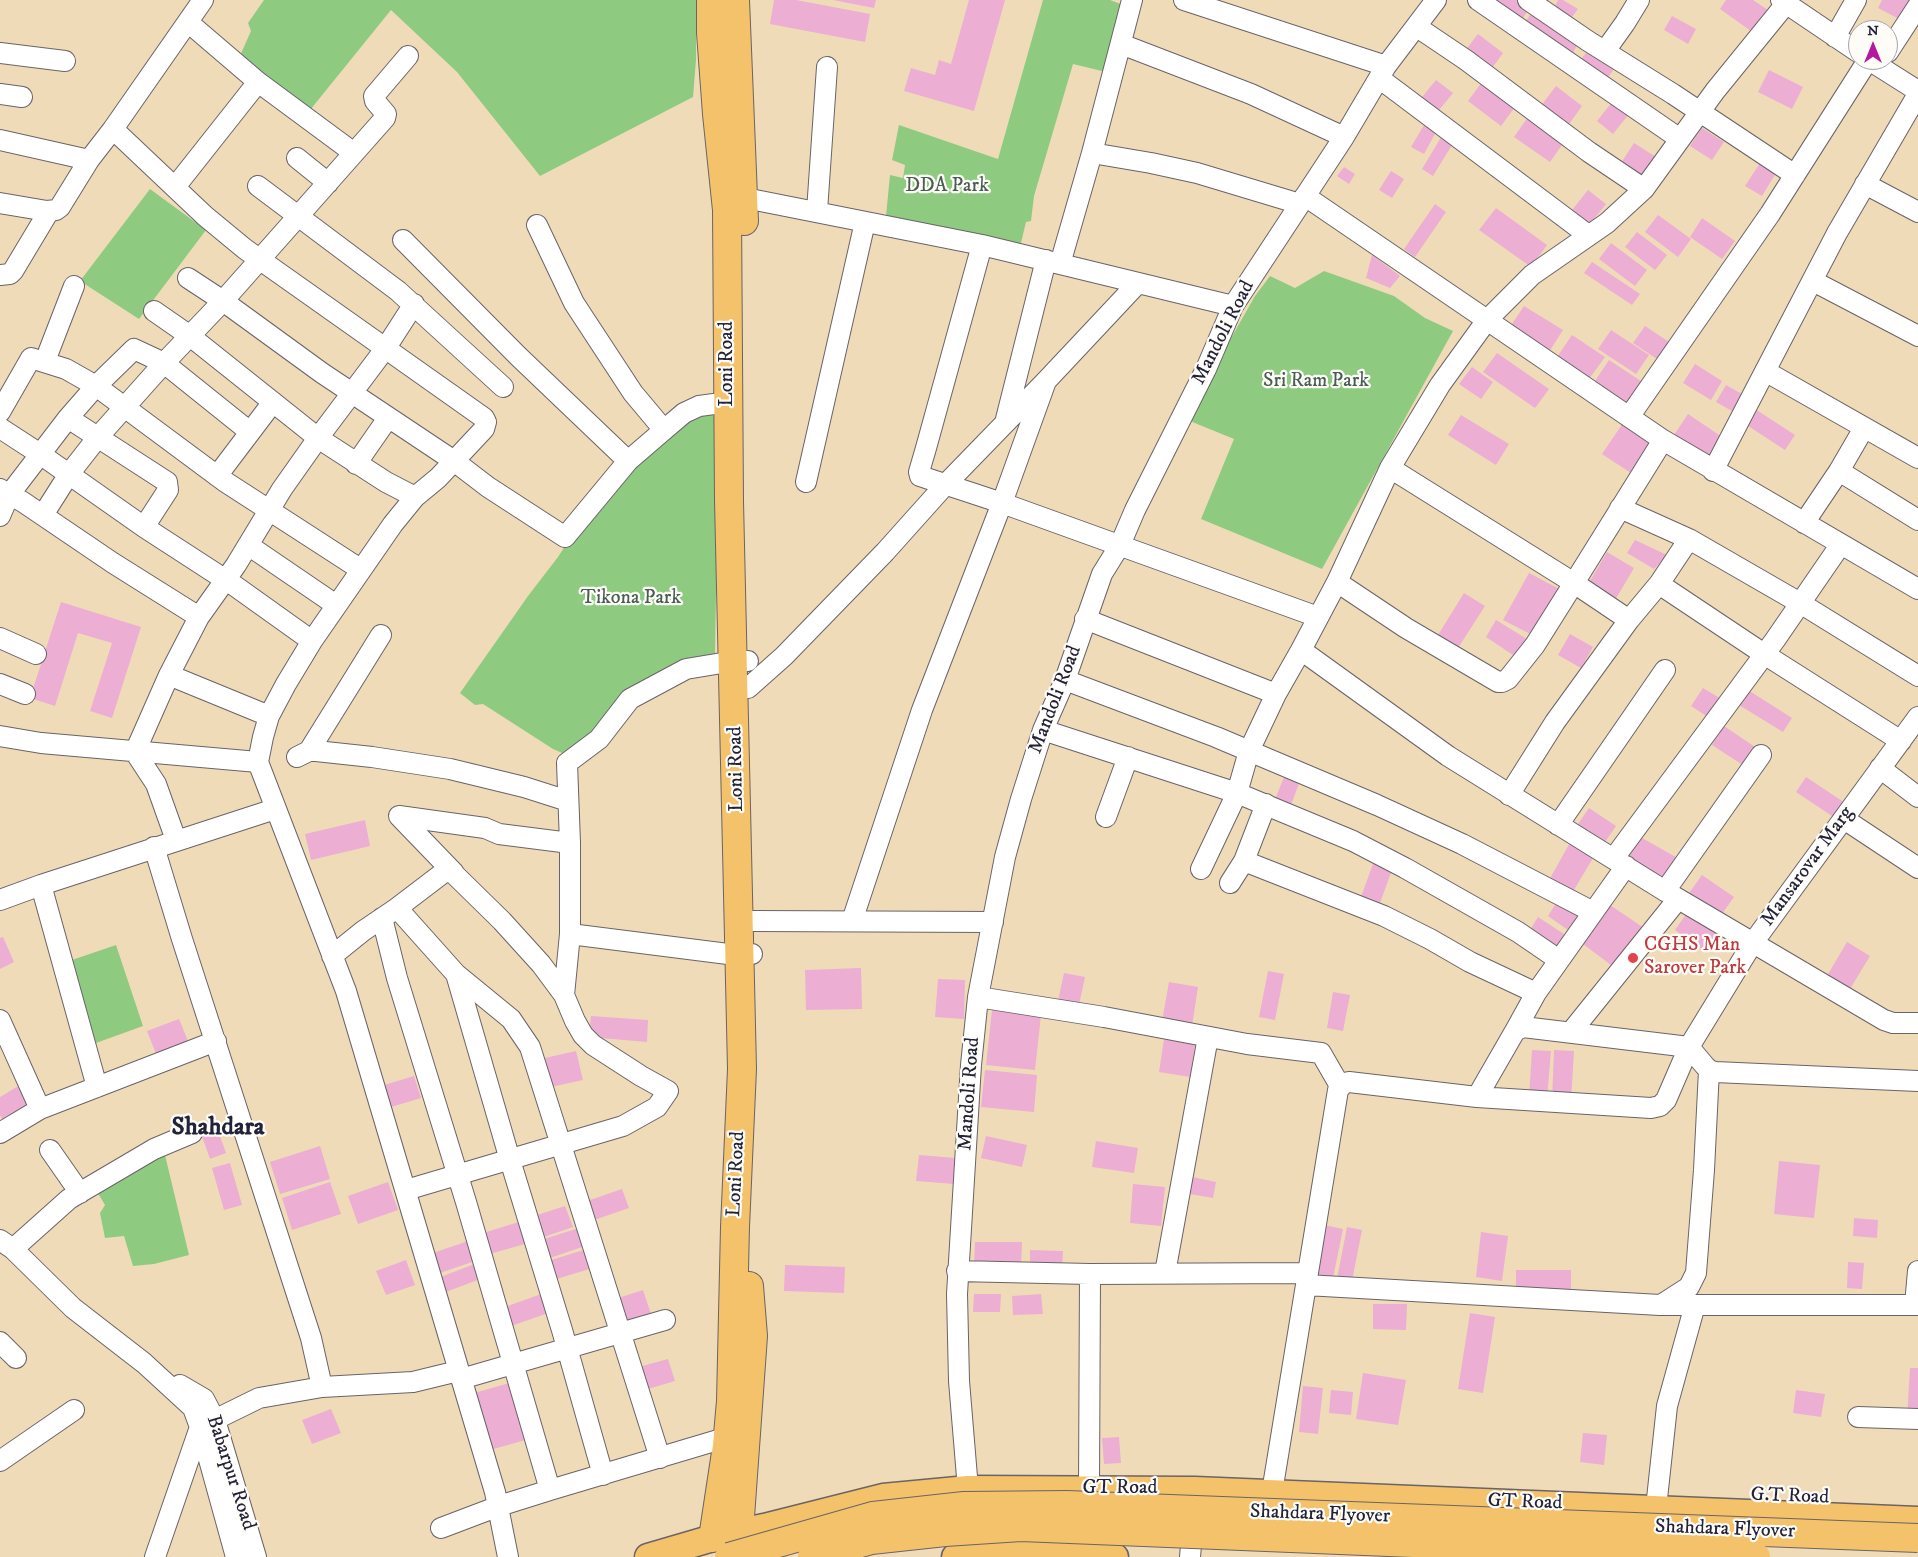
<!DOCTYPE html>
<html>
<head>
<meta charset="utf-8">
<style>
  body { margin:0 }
  #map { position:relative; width:1918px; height:1557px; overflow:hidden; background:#f0dbb9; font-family:"IM FELL DW Pica",serif }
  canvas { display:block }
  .north { position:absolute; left:1848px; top:20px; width:50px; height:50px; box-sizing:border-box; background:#fdfcf7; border:1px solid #a5a5ac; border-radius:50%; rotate:0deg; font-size:14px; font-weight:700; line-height:20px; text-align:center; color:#22223b }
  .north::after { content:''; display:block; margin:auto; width:18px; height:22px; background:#b5179e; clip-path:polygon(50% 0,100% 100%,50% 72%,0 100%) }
</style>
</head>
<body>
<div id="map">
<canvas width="1918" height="1557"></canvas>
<div class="north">N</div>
</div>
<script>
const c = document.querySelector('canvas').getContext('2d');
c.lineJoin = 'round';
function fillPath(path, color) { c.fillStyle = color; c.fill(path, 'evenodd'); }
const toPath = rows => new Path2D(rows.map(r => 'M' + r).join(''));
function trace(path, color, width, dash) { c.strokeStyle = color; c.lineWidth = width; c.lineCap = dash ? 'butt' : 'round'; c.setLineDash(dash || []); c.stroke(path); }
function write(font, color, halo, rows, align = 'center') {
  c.font = font + ' "IM FELL DW Pica",serif'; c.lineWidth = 4.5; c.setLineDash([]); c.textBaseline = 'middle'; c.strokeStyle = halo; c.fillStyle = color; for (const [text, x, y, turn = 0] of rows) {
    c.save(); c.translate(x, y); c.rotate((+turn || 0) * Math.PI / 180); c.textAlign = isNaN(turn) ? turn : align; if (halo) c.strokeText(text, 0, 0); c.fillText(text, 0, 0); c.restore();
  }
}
fillPath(toPath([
  [264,0,696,0,696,60,693,97,540,176,457,72,391,10,306,115,239,58,251,31,248,23],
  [1043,0,1110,0,1126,6,1106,72,1073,64,1034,196,1031,221,1026,222,1020,247,886,216,890,175,903,178,905,165,892,160,899,125,998,159],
  [150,189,206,230,139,319,80,281],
  [1324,271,1394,296,1425,318,1453,331,1322,569,1201,519,1234,439,1185,419,1255,296,1270,276,1295,288],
  [686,414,712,414,716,419,717,535,715,655,618,709,567,755,553,749,483,704,475,705,460,693,528,596,558,557,579,524],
  [116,945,143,1026,96,1043,69,961],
  [164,1151,189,1255,154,1264,133,1266,124,1236,105,1238,100,1213,105,1205,96,1190]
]), '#8ecb81');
fillPath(toPath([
  [774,0,796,0,870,14,865,42,770,24],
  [833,0,876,0,874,8],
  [969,0,1005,0,974,111,904,91,911,68,935,75,939,60,951,64],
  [1486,0,1525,0,1532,5,1520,22],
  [1558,0,1563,0,1578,9,1566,25,1551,14],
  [1726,0,1753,0,1774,14,1758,36,1720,9],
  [1882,0,1911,0,1901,20,1878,8],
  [1535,8,1580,40,1570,58,1523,25],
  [1672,16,1696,29,1688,44,1664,30],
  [1478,34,1503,53,1490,71,1464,52],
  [1590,48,1617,64,1604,84,1577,64],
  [1769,70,1803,87,1792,109,1758,92],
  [1436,80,1453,93,1439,110,1422,97],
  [1482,82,1515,107,1501,126,1468,101],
  [1556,86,1582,106,1567,127,1540,107],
  [1613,101,1629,114,1613,134,1597,121],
  [1528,117,1564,142,1550,162,1514,137],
  [1424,125,1436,132,1424,154,1411,147],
  [1702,128,1724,142,1712,160,1690,146],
  [1443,134,1455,140,1433,176,1422,169],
  [1634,143,1656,157,1643,177,1621,163],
  [1760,163,1776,173,1762,196,1745,186],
  [1344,167,1355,174,1349,184,1337,176],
  [1391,171,1404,179,1392,198,1379,190],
  [1588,190,1606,204,1590,224,1572,210],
  [1435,204,1446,212,1415,257,1404,249],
  [1496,208,1547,245,1531,267,1479,230],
  [1658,215,1691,239,1678,257,1645,232],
  [1702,218,1735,241,1722,259,1690,237],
  [1637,232,1667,255,1655,270,1625,247],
  [1611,243,1647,270,1635,286,1599,259],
  [1372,255,1400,276,1390,288,1366,278],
  [1592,262,1640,294,1632,305,1584,273],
  [1524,306,1563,330,1547,355,1508,330],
  [1645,326,1669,342,1657,359,1633,343],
  [1611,330,1649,355,1636,374,1598,349],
  [1572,335,1605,357,1589,379,1557,357],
  [1497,353,1549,389,1535,408,1483,372],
  [1609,360,1644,383,1628,407,1593,384],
  [1695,364,1722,381,1711,400,1683,383],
  [1472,367,1493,382,1481,399,1459,384],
  [1726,385,1749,398,1739,415,1716,402],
  [1755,409,1795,435,1785,450,1745,424],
  [1688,414,1725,439,1710,460,1674,435],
  [1461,415,1509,444,1496,465,1448,435],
  [1623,423,1658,446,1637,477,1602,454],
  [1635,540,1667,555,1654,569,1627,553],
  [1607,552,1634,568,1614,602,1587,586],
  [1529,573,1563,591,1538,638,1503,620],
  [1464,593,1485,606,1458,648,1438,635],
  [61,602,141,627,112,718,90,711,112,643,78,633,55,706,30,698],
  [1496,620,1530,641,1519,659,1486,637],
  [1570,634,1593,647,1581,668,1558,655],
  [1703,688,1723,700,1711,719,1691,706],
  [1748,690,1792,718,1783,732,1739,705],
  [1724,726,1761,751,1749,769,1712,745],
  [1286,772,1301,778,1288,813,1272,807],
  [1806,777,1845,803,1835,818,1796,792],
  [1589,808,1616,826,1603,845,1576,827],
  [365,820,370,846,311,860,305,834],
  [1635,834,1681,860,1669,881,1624,855],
  [1572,839,1596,853,1571,895,1548,882],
  [1374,861,1393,867,1380,903,1361,897],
  [1702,875,1734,897,1719,918,1687,896],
  [1560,897,1581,911,1568,930,1548,916],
  [1607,903,1644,928,1615,968,1579,941],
  [1689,910,1719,930,1705,951,1675,930],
  [1538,917,1567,936,1555,953,1527,935],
  [3,937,14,962,0,969,0,938],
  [1847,942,1870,956,1847,994,1824,981],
  [861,968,862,1009,806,1010,805,970],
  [1268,971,1284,974,1275,1020,1259,1017],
  [1064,973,1085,977,1079,1005,1058,1001],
  [938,979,965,980,964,1019,935,1017],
  [1169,982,1198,987,1192,1026,1162,1021],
  [1333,992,1350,995,1343,1031,1327,1028],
  [992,1010,1041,1015,1035,1070,986,1065],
  [591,1016,648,1020,647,1042,589,1037],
  [179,1019,190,1046,158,1059,147,1031],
  [1164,1039,1195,1044,1190,1077,1159,1072],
  [1532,1050,1551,1051,1547,1098,1529,1097],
  [1554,1050,1574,1051,1571,1101,1552,1100],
  [576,1051,583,1080,551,1087,545,1058],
  [985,1070,1037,1075,1034,1112,981,1107],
  [414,1076,421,1098,388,1108,381,1086],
  [20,1085,31,1105,3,1121,0,1115,0,1097],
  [214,1119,226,1153,210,1159,198,1125],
  [986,1136,1027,1145,1022,1167,981,1158],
  [1096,1141,1138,1148,1134,1173,1092,1167],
  [320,1146,330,1179,280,1194,270,1162],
  [919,1155,956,1158,954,1184,916,1181],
  [1779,1161,1820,1165,1814,1218,1774,1214],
  [230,1163,242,1205,224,1210,212,1168],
  [1188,1176,1216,1182,1213,1198,1184,1193],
  [330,1182,341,1214,292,1230,282,1198],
  [388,1182,398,1210,358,1224,348,1196],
  [1133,1184,1165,1187,1161,1226,1130,1223],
  [622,1189,629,1208,594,1220,587,1201],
  [565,1206,573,1227,538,1239,531,1217],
  [1854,1218,1878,1220,1877,1238,1853,1236],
  [525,1220,532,1242,486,1255,480,1234],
  [1324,1225,1343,1229,1332,1283,1312,1279],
  [582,1227,588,1245,547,1259,541,1240],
  [1347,1227,1362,1230,1351,1286,1336,1284],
  [1481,1232,1508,1236,1502,1281,1476,1277],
  [474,1239,481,1259,437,1274,430,1254],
  [975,1242,1022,1242,1021,1266,974,1266],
  [590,1248,596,1267,553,1280,548,1261],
  [1030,1250,1063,1251,1062,1270,1030,1269],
  [406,1260,415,1285,386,1295,376,1271],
  [1848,1262,1864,1263,1862,1289,1847,1288],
  [477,1263,483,1278,443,1293,438,1278],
  [785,1265,845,1267,844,1293,784,1291],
  [1516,1270,1571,1270,1571,1290,1516,1289],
  [643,1290,651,1314,626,1322,618,1298],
  [547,1292,554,1311,511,1326,505,1307],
  [974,1294,1001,1294,1000,1312,973,1312],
  [1041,1294,1043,1314,1013,1315,1012,1296],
  [1373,1304,1407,1304,1406,1330,1373,1329],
  [1470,1313,1495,1317,1483,1393,1458,1389],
  [668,1359,675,1381,641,1391,635,1368],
  [1910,1368,1918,1368,1918,1418,1907,1418],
  [1363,1373,1406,1380,1398,1425,1356,1419],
  [513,1382,529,1439,483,1452,467,1395],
  [1303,1386,1323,1388,1318,1434,1299,1432],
  [1331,1390,1353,1392,1351,1415,1329,1413],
  [1796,1390,1825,1394,1821,1417,1793,1413],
  [331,1409,341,1433,312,1444,302,1420],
  [1583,1433,1607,1435,1604,1465,1580,1462],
  [1119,1437,1121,1463,1104,1464,1102,1438]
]), '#ecaed2');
const minor = toPath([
  [1184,0,1386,66],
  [1478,0,1680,139],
  [1528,0,1588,41,1673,94,1795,175],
  [1781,0,1858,52],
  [189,23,258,82,354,153],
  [1417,27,1466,60,1589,152,1644,189],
  [1835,37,1856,0],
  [1121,44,1251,94,1344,137],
  [1605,51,1625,23,1639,0],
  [1888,52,1918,6],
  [0,53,65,61],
  [1869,60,1918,91],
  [1379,78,1588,235],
  [0,94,22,97],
  [113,129,203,0],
  [0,140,89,160,113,129,205,216,245,249,484,418,486,422,484,429,454,461,322,373,223,301,188,278],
  [1092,153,1151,163,1197,173,1300,204],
  [297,158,328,183],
  [1865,184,1918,212],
  [258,186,398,291,503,387],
  [175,187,258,82],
  [730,195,982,245,1233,306],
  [1305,196,1663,440,1918,589],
  [0,203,47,211,56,210,60,207,89,160],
  [817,211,827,67],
  [537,225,574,303,633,393,664,430],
  [403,240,518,356,628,461],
  [982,245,926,448,919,472,920,476,1002,503,1318,617],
  [1060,264,1092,153,1132,0],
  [0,275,10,274,13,271,49,211],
  [1813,281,1918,336],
  [154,311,190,336,318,438,385,349,414,304],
  [45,361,74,286],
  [1765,371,1918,458],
  [0,412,31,358,66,369,96,386,224,481,360,569],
  [1629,417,1770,214,1868,60],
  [68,418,167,482,168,490,144,527],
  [1005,423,1046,260],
  [0,428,40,454,144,527,235,586,312,641,286,684,269,716,263,737,258,762,346,991,495,1492,508,1557],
  [356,464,388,418],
  [1390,468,1574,583,1663,440],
  [1713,471,1837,233,1918,94],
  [1839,471,1918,520],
  [217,476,273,402],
  [806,482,865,222],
  [0,489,23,502,113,563,199,617],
  [1620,508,1689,539,1800,603,1918,676],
  [43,515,69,474,98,437,164,363,223,301,385,118,386,114,375,101,374,96,408,56],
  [0,516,9,495,68,418,96,386,134,349,164,363,250,432],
  [1804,523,1839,471,1864,428],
  [248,545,336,605],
  [1337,582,1406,628,1498,682,1502,682,1508,679,1535,645,1574,583,1629,620],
  [1659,584,1764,654,1901,741],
  [1085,619,1276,694,1301,650,1448,756,1665,891,1884,1020,1893,1023,1918,1023],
  [0,638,36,654],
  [312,641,393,524,415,497,438,478,454,461,488,487,565,537,628,461,664,430,684,413,699,406,729,402],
  [1301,650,1337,582,1390,468,1440,385,1487,320,1532,275,1607,223,1644,189,1715,91,1789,0],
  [169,675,269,716],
  [1065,680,1216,737,1377,805,1462,844,1593,912],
  [0,684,25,694],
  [748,688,784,656,885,552,945,485,1046,381,1138,283],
  [1043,730,1237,793,1353,841,1405,868,1518,932,1559,960],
  [0,736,41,743,258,762],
  [309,751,381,635],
  [297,757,309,751,316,751,372,757,450,769,524,787,568,801],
  [1880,768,1918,797],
  [1509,795,1555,722,1629,620,1659,584,1689,539],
  [1106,817,1128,757],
  [1844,819,1918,868],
  [1558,825,1665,670],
  [176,840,156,784,135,752,169,675,199,617,236,565,282,489,318,438,386,482,415,497],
  [154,847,182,939,311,1338,322,1387],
  [1614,858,1775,640,1841,544],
  [1244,861,1384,916,1430,939,1470,962,1536,993],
  [1201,869,1237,793,1249,751,1276,694],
  [454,873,399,816,485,828,499,834,570,843],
  [1230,883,1244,861,1266,804],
  [41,885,97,1087],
  [1665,891,1761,755],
  [0,900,41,885,275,809],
  [397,908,456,974,510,1160,562,1330,603,1475],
  [382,918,397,978,466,1202,550,1490,728,1437],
  [753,921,993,922],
  [852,921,922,710,1002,503,1046,381],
  [570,934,728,954,752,954],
  [332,956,363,931,397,908,443,873,451,871,502,921,541,964,564,995,575,1021,583,1035,593,1045,641,1076,668,1091,657,1107,623,1126,406,1190],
  [456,974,511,1019,530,1047,660,1458],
  [564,995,570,934,570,843,567,763,599,739,630,699,686,669,734,661,748,661],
  [978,997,1104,1017,1247,1044,1321,1053,1340,1086],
  [0,1020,40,1109],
  [1515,1031,1536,993,1626,866],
  [1571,1032,1678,899],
  [1477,1097,1651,1108,1660,1106,1666,1100,1689,1047,1752,944,1918,717],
  [0,1133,40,1109,216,1041],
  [50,1150,80,1193],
  [0,1240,13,1249,73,1308,144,1363,193,1408,200,1427,236,1557],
  [13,1249,69,1199,154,1149,192,1133],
  [957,1271,1090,1274,1307,1273],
  [1165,1273,1208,1037],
  [1306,1285,1660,1305,1918,1305],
  [1661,1305,1689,1287,1696,1273,1704,1170,1709,1070],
  [1915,1305,1918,1271],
  [0,1342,16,1358],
  [461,1379,665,1320],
  [180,1385,204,1399,215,1420,256,1557],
  [1858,1417,1918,1419],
  [0,1461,74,1410],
  [1089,1488,1090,1274],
  [968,1489,959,1381,957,1294,971,1065,978,997,1005,857,1021,799,1043,730,1065,680,1102,574,1120,545,1135,510,1206,369,1233,306,1344,137,1386,66,1436,0],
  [1272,1492,1338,1090,1344,1083,1349,1082,1477,1097,1515,1031,1523,1027,1689,1047,1705,1066,1709,1070,1715,1072,1918,1081],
  [1656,1508,1667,1406,1695,1305],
  [441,1528,499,1506,550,1490],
  [155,1557,200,1427,259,1398,322,1387,413,1382,458,1371],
  [1190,1557,1193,1522]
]);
const major = toPath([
  [648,1557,713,1538,764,1527,883,1497,968,1489,1195,1490,1918,1520],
  [955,1557,1040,1551,1115,1557]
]);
const highway = toPath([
  [711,0,711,33,717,114,727,210,729,501,742,1069,735,1227,731,1401,727,1446,713,1538],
  [735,0,744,221],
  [739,1531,753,1336,749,1286]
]);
trace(minor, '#6a6367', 22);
trace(major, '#6a6367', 29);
trace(highway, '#6a6367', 30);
trace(minor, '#fff', 20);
trace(major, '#f3c26a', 26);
trace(highway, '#f3c26a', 28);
const highwayBridge = toPath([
  [729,1557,873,1516,964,1506,1067,1505,1918,1538],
  [812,1557,871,1540,945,1532,1021,1527,1756,1557]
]);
trace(highwayBridge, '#6a6367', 30, []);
trace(highwayBridge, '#f3c26a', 28);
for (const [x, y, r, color] of [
  [1633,958,6,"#e0444e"]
]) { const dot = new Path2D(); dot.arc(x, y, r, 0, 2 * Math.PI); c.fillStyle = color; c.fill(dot); trace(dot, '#fdfcf7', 2); }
write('20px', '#485d54', '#fdfcf7', [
  ["DDA Park",947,187],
  ["Sri Ram Park",1316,382],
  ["Tikona Park",631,599]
]);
write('20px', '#22223b', '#fdfcf7', [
  ["Mandoli Road",1224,333,-63],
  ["Loni Road",728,364,-90],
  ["Mandoli Road",1056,700,-69],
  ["Loni Road",737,769,-91],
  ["Mansarovar Marg",1808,867,-54],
  ["Mandoli Road",970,1094,-86],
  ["Loni Road",737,1174,-87],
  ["Babarpur Road",230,1473,72],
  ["GT Road",1120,1489],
  ["G.T Road",1790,1497,2],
  ["GT Road",1525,1503,2],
  ["Shahdara Flyover",1320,1515,2],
  ["Shahdara Flyover",1725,1530,2]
]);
write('20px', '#be3a42', '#fdfcf7', [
  ["CGHS Man",1644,946],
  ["Sarover Park",1644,969]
], 'left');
write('bold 25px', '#22223b', '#fdfcf7', [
  ["Shahdara",218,1129]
]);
</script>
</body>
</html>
